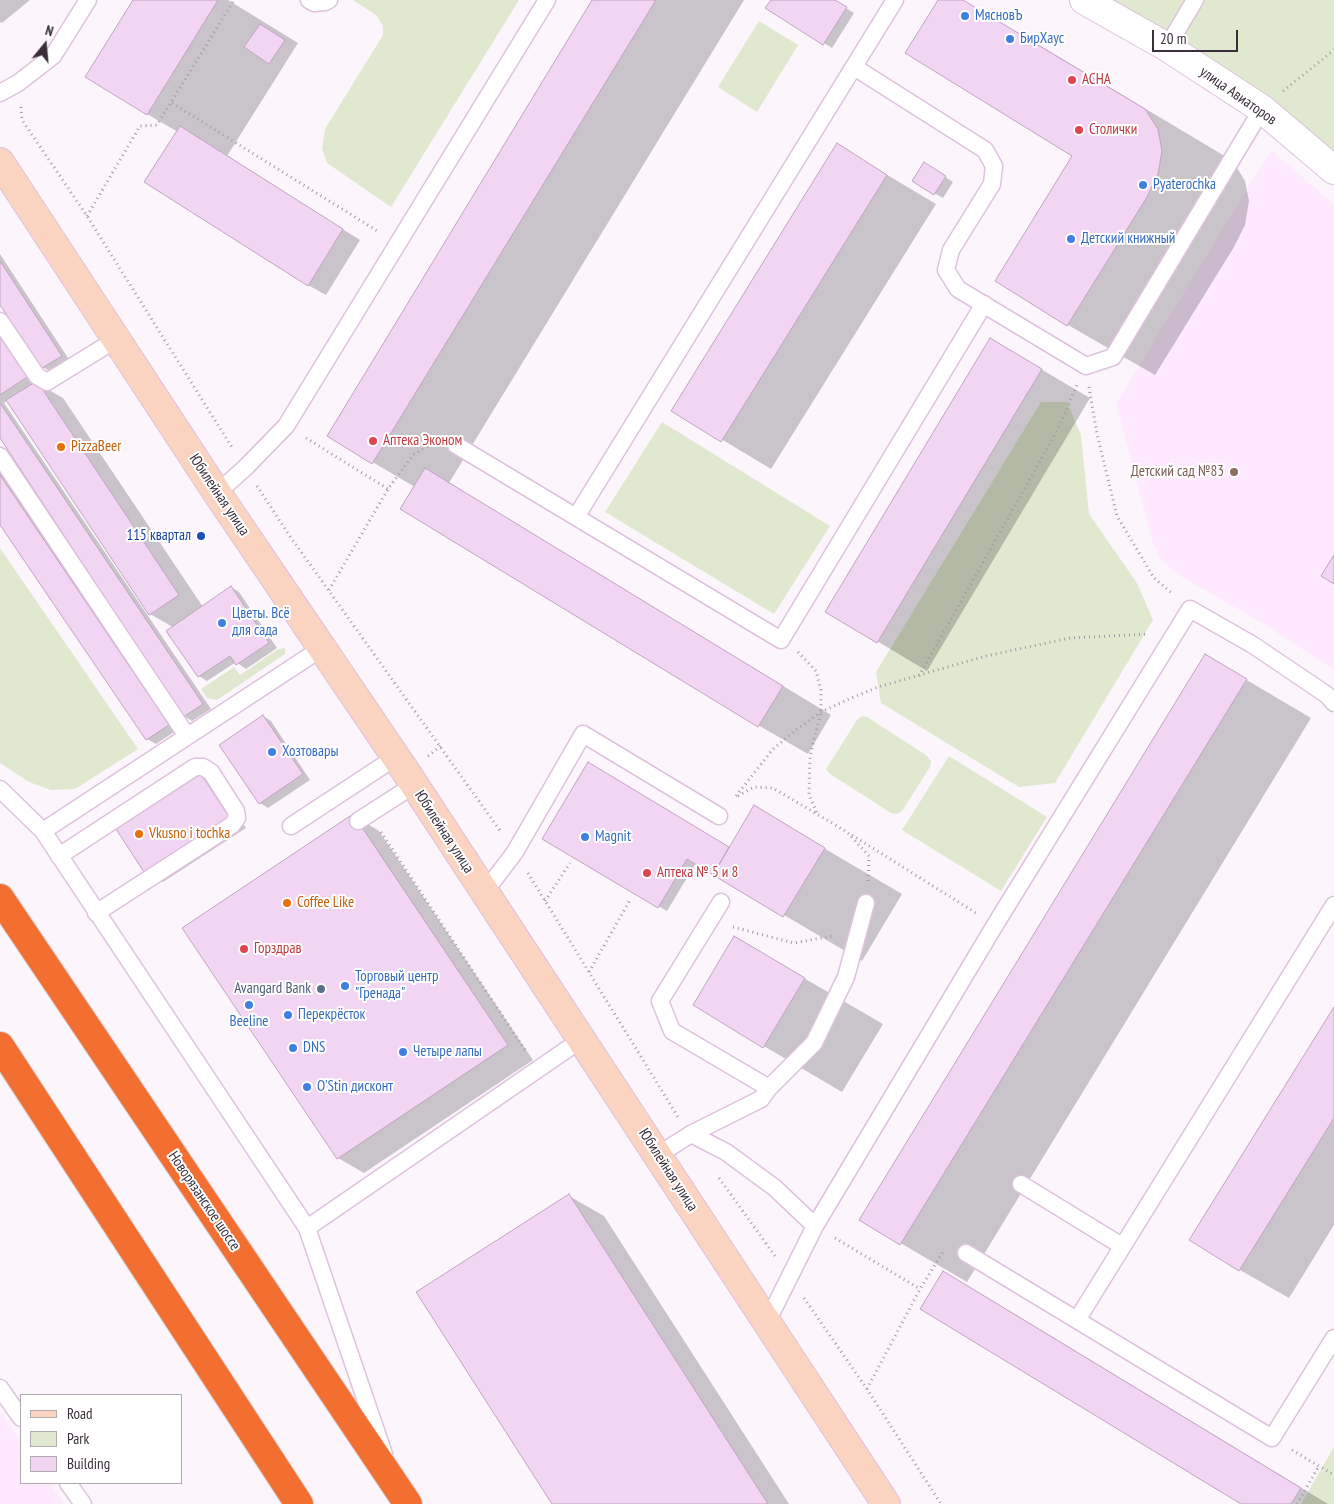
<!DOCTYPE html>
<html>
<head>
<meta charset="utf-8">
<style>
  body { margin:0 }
  #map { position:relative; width:1334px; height:1504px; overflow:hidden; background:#fcf6fc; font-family:"PT Sans Narrow",sans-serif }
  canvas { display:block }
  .legend { position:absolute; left:20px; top:1394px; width:162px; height:90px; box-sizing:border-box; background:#fff; border:1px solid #b0abb0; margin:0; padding:6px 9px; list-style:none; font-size:15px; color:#392e39 }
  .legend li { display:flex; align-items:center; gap:10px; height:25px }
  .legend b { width:25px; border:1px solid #b0abb0 }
  .north { position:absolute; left:20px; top:20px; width:50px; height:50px; -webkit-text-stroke:4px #fff; paint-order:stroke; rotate:17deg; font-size:14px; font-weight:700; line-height:20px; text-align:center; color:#392e39 }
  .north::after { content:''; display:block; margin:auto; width:18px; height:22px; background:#392e39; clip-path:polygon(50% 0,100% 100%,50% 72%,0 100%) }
  .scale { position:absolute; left:1152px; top:30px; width:86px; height:22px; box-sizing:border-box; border:2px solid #392e39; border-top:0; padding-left:6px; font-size:15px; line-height:18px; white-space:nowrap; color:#392e39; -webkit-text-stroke:4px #fff; paint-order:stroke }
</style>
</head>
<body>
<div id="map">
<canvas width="1334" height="1504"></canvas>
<ul class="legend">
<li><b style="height:6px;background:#fbd4c1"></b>Road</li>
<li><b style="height:14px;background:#e0e8cf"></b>Park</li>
<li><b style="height:14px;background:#f2d5f2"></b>Building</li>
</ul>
<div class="north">N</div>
<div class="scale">20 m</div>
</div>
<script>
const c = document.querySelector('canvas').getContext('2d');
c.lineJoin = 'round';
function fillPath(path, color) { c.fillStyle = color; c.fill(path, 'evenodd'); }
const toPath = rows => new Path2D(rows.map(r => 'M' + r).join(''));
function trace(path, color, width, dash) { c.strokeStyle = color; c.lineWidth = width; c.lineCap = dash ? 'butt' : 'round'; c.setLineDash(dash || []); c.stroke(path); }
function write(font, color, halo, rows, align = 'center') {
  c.font = font + ' "PT Sans Narrow",sans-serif'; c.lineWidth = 4; c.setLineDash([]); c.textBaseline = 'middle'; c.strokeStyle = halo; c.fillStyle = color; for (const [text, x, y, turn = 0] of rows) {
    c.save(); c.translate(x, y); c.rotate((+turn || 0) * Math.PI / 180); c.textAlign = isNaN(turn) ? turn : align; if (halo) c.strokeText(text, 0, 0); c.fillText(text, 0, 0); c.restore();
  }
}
fillPath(toPath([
  [1271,150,1334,204,1334,670,1264,624,1180,576,1161,560,1152,540,1116,403],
  [0,1412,21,1442,21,1483,50,1483,64,1504,0,1504]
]), '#fee9fe');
fillPath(toPath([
  [353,0,519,0,391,207,327,163,322,149,325,129,383,35,383,26,376,15],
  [1084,0,1334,0,1334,170],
  [759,21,798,45,757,112,718,87],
  [1041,402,1067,402,1081,435,1089,514,1137,583,1153,620,1055,783,1019,787,881,703,876,672],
  [662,422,830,526,774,614,605,512],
  [0,548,138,749,75,789,51,790,29,782,0,763],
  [285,648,285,654,217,700,207,698,201,689,234,667,240,675,278,649],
  [862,716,867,717,926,755,931,761,930,767,902,811,897,814,891,813,830,774,826,769,857,720],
  [949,756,1047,817,1001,891,902,830],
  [1334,1447,1334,1504,1301,1504]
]), '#e0e8cf');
fillPath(toPath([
  [0,0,30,0,2,23,0,22],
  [135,0,228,0,298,43,227,156,360,240,326,295,308,285,178,132,147,114],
  [594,0,744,0,449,483,831,715,808,754,758,725,415,487,328,436],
  [772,0,833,0,854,13,832,48,767,8],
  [939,0,961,0,1032,41,1233,161,1245,181,1249,201,1245,225,1234,247,1155,375,1068,325,997,281,1074,156],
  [837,145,936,204,771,469,673,410],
  [933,169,953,182,943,198,934,193],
  [0,254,70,361,51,372,43,367,0,303],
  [0,330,37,383,63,398,203,607,231,587,239,592,277,648,246,669,236,662,207,681,199,676,173,627,150,614,8,400,4,403,211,709,192,721,184,716,0,435],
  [1039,368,1090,398,927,671,827,611],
  [0,469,177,730,156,744,147,739,0,522],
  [1206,656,1311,718,967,1282,861,1220],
  [263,716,271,721,310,780,268,808,260,803],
  [589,764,730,849,754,807,902,894,862,961,696,863,667,911,544,838],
  [201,775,218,786,246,828,163,882,145,871,118,829],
  [353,815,379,831,533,1060,364,1173,338,1158],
  [735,938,883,1024,842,1092,694,1005],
  [1334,1010,1334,1225,1289,1298,1240,1270],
  [569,1196,604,1216,789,1504,553,1504],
  [944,1273,993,1301,1328,1504,1244,1504]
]), '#0003');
const building = toPath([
  [133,0,218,0,147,115,85,77,133,0],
  [592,0,656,0,372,464,327,436,592,0],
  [771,0,835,0,847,7,823,45,765,8,771,0],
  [938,0,963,0,1145,109,1158,129,1162,151,1158,174,1147,197,1067,326,995,281,1072,156,905,53,938,0],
  [260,24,285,40,269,64,244,47,260,24],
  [180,126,343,229,308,286,144,182,180,126],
  [837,143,887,175,721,442,671,411,837,143],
  [924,162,946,176,934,195,912,181,924,162],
  [0,261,62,356,42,368,0,305,0,261],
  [0,337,27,377,0,395,0,337],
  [990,338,1042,369,877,643,825,612,990,338],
  [37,381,179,595,149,615,6,400,37,381],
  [0,403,203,704,183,717,0,438,0,403],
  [425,468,783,686,758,727,400,509,425,468],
  [0,475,169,725,146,740,0,525,0,475],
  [1334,555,1334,584,1321,576,1334,555],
  [231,586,269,643,236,665,230,656,198,677,166,631,231,586],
  [1205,654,1247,679,900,1245,859,1220,1205,654],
  [263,715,303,774,259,804,219,745,263,715],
  [588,762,729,847,713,875,687,859,658,908,542,839,588,762],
  [201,774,229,817,144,872,116,829,201,774],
  [754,805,825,848,783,917,713,875,754,805],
  [353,814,508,1045,337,1159,182,928,353,814],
  [734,936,805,978,763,1048,693,1005,734,936],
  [1334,1007,1334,1118,1239,1271,1189,1240,1334,1007],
  [569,1194,768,1504,552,1504,416,1292,569,1194],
  [943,1271,1301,1488,1291,1504,1241,1504,920,1309,943,1271]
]);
fillPath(building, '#f2d5f2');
trace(building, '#c0a4c0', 1);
const lane = toPath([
  [309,0,314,3,325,2,329,0],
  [1167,47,1195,0],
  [854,67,985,150,994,166,992,184,951,250,946,270,958,289,1086,366,1113,357,1262,109],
  [0,93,18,83,53,56,88,0],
  [0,321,37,376,47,382,115,340],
  [456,445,781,640,984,304],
  [0,456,187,736],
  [217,493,245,468,286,426,547,0],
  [576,517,895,0],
  [0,789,43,831,307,1228,384,1454],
  [358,821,414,785],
  [291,826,396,757],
  [43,831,322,648],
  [59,856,195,767,203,767,211,772,236,811,237,818,232,825,96,913],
  [484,893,515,852,583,734,719,816],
  [721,902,660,1001,672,1031,769,1088],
  [691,1134,726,1152,775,1188,815,1226],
  [658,1155,691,1134,761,1099,769,1088,814,1043,846,977,866,903],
  [1021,1184,1122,1246],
  [307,1228,582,1039],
  [966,1253,1272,1438,1334,1338],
  [1077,1320,1334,905],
  [767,1322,815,1226,995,925,1190,609,1253,645,1327,695,1334,703],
  [0,1388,21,1418],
  [68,1483,83,1504]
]);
const street = toPath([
  [1084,0,1167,47,1262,109,1334,170]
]);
const secondary = toPath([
  [0,162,217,493,406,772,886,1504]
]);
const highway = toPath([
  [0,898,408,1504],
  [0,1046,299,1504]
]);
trace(lane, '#dec2de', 19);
trace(street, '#dec2de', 30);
trace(secondary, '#dec2de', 30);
trace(highway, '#d7d5d7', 30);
trace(toPath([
  [1283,91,1334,50],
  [172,103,379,232],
  [21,107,22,120,87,216,233,449],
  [87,216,140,126,157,125,234,0],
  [1089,387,1097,434,1117,516,1154,578,1173,594],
  [306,438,388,489],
  [257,486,289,535,501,832],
  [329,590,388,489,413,455,434,442],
  [798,652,816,671,821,690,821,712,810,756,809,795,818,815],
  [919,676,1057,431,1077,385],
  [428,756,441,746],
  [736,796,773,749,796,730,821,712,849,699,878,687,986,656,1070,638,1148,634],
  [738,796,754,787,773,788,847,832,869,856,868,881],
  [381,832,525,1050],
  [852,835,976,913],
  [528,873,678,1117],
  [545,901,570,863],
  [733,927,794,943,833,936],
  [589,972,630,900],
  [719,1178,775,1256],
  [835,1238,920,1289],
  [804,1298,867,1389,941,1504],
  [867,1389,920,1289,943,1252],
  [1292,1450,1334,1475],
  [1297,1504,1319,1466]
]), '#a29aa2', 3, [1, 4]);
trace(lane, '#fff', 16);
trace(street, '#fff', 28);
trace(secondary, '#fbd4c1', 28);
trace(highway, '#f26e31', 28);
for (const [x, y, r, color] of [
  [965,16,5,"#3f7fe0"],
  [1010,39,5,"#3f7fe0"],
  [1072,80,5,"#e0444e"],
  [1079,130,5,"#e0444e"],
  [1143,185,5,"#3f7fe0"],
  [1071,239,5,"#3f7fe0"],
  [373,441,5,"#e0444e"],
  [61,447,5,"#e8710a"],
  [1234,472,5,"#8d6e63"],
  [201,536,5,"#1a4fb4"],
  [222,623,5,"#3f7fe0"],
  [272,752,5,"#3f7fe0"],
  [139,834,5,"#e8710a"],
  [585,837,5,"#3f7fe0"],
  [647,873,5,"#e0444e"],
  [287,903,5,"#e8710a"],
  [244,949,5,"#e0444e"],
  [345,986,5,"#3f7fe0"],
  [321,989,5,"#5c6f8a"],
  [249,1005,5,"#3f7fe0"],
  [288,1015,5,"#3f7fe0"],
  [293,1048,5,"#3f7fe0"],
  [403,1052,5,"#3f7fe0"],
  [307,1087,5,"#3f7fe0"]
]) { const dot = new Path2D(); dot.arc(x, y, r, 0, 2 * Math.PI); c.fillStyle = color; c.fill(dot); trace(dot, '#fff', 2); }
write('15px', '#366cbe', '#fff', [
  ["МясновЪ",975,16],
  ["БирХаус",1020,39],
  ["Pyaterochka",1153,185],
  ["Детский книжный",1081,239],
  ["Цветы. Всё",232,614],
  ["для сада",232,631],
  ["Хозтовары",282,752],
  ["Magnit",595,837],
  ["Торговый центр",355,977],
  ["\"Гренада\"",355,994],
  ["Перекрёсток",298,1015],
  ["Beeline",249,1022,"center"],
  ["DNS",303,1048],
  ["Четыре лапы",413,1052],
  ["O'Stin дисконт",317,1087]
], 'left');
write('15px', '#be3a42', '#fff', [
  ["АСНА",1082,80],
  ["Столички",1089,130],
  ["Аптека Эконом",383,441],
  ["Аптека № 5 и 8",657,873],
  ["Горздрав",254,949]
], 'left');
write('15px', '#392e39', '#fff', [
  ["улица Авиаторов",1238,96,35],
  ["Юбилейная улица",219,495,56],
  ["Юбилейная улица",444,832,57],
  ["Юбилейная улица",668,1170,57],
  ["Новорязанское шоссе",204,1201,56]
]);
write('15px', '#c56008', '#fff', [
  ["PizzaBeer",71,447],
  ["Vkusno i tochka",149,834],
  ["Coffee Like",297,903]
], 'left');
write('15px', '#785e54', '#fff', [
  ["Детский сад №83",1224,472]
], 'right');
write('15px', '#164399', '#fff', [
  ["115 квартал",191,536]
], 'right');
write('15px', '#4e5e75', '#fff', [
  ["Avangard Bank",311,989]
], 'right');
</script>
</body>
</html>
